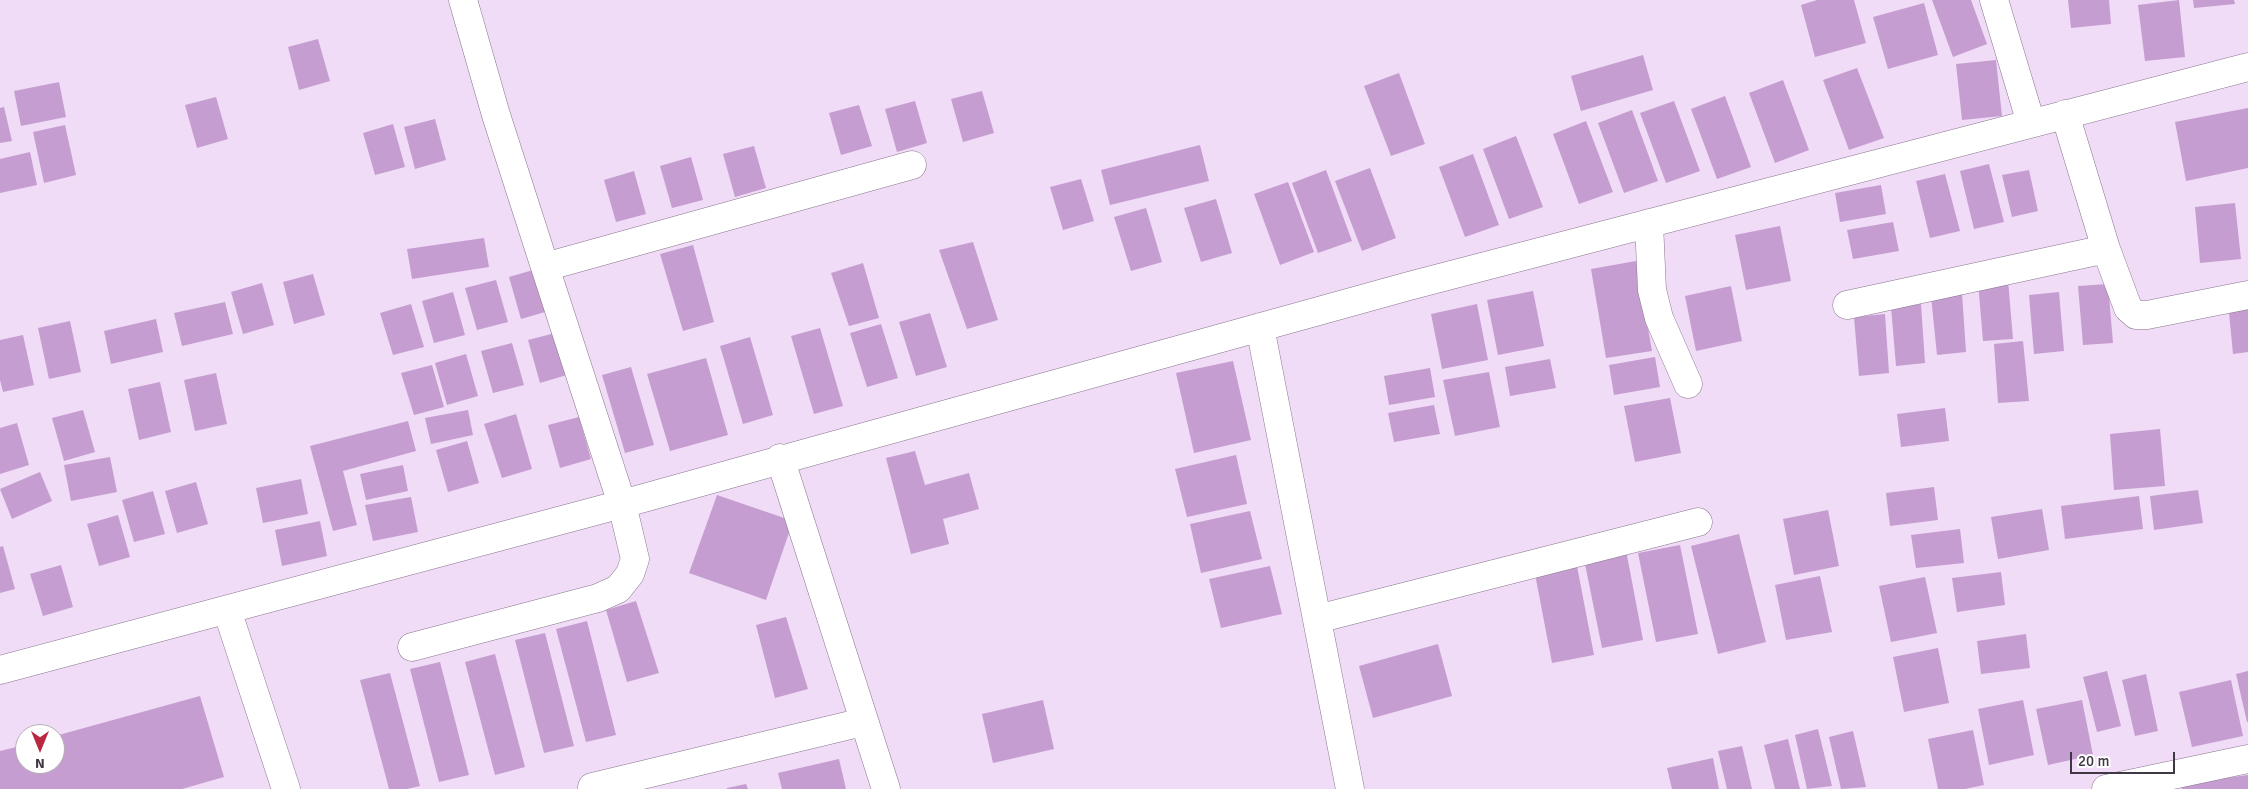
<!DOCTYPE html>
<html>
<head>
<meta charset="utf-8">
<style>
  body { margin:0 }
  #map { position:relative; width:2248px; height:789px; overflow:hidden; background:#f0dcf6; font-family:Signika,sans-serif }
  canvas { display:block }
  .north { position:absolute; left:15px; top:724px; width:50px; height:50px; box-sizing:border-box; background:#fff; border:1px solid #b2afb3; border-radius:50%; rotate:180deg; font-size:14px; font-weight:700; line-height:20px; text-align:center; color:#3f3741 }
  .north::after { content:''; display:block; margin:auto; width:18px; height:22px; background:#b92840; clip-path:polygon(50% 0,100% 100%,50% 72%,0 100%) }
  .scale { position:absolute; left:2070px; top:752px; width:105px; height:22px; box-sizing:border-box; border:2px solid #3f3741; border-top:0; padding-left:6px; font-size:15px; line-height:18px; white-space:nowrap; color:#3f3741; -webkit-text-stroke:4px #fff; paint-order:stroke }
</style>
</head>
<body>
<div id="map">
<canvas width="2248" height="789"></canvas>
<div class="north">N</div>
<div class="scale">20 m</div>
</div>
<script>
const c = document.querySelector('canvas').getContext('2d');
c.lineJoin = 'round';
function fillPath(path, color) { c.fillStyle = color; c.fill(path, 'evenodd'); }
const toPath = rows => new Path2D(rows.map(r => 'M' + r).join(''));
function trace(path, color, width, dash) { c.strokeStyle = color; c.lineWidth = width; c.lineCap = dash ? 'butt' : 'round'; c.setLineDash(dash || []); c.stroke(path); }
fillPath(toPath([
  [1817,0,1854,0,1866,43,1815,57,1801,5],
  [1932,0,1971,0,1987,44,1953,57],
  [2068,0,2109,0,2111,24,2071,28],
  [2179,0,2185,57,2145,61,2138,5],
  [2193,0,2234,0,2235,4,2194,8],
  [1924,3,1938,55,1888,69,1873,17],
  [318,39,330,81,299,90,288,47],
  [1643,55,1653,90,1581,111,1571,76],
  [1996,60,2002,116,1962,120,1956,64],
  [1857,68,1884,138,1849,150,1823,80],
  [1399,73,1425,144,1391,156,1364,86],
  [1783,80,1809,150,1775,163,1749,93],
  [59,82,66,117,21,126,14,91],
  [982,91,994,133,963,142,951,99],
  [1725,96,1751,167,1717,179,1691,109],
  [216,97,228,139,197,148,185,105],
  [915,101,927,143,897,152,885,109],
  [1674,101,1700,171,1666,183,1640,113],
  [859,105,872,146,841,155,829,113],
  [4,107,12,141,0,143,0,108],
  [2248,108,2248,168,2186,181,2175,122],
  [1632,110,1658,181,1624,193,1598,123],
  [435,119,446,160,415,169,404,127],
  [1586,121,1613,192,1579,204,1553,134],
  [393,124,405,167,375,175,363,133],
  [65,125,76,175,44,183,33,132],
  [1516,136,1543,207,1509,219,1483,149],
  [1200,145,1209,181,1110,205,1101,170],
  [754,146,766,188,735,197,723,154],
  [30,152,37,185,0,193,0,159],
  [1473,154,1499,225,1465,237,1439,167],
  [691,157,703,200,672,208,660,166],
  [1989,164,2004,222,1974,229,1960,171],
  [1370,168,1396,238,1362,251,1335,181],
  [1326,170,1352,241,1318,253,1292,183],
  [2029,170,2038,211,2012,217,2002,175],
  [634,171,646,214,616,222,604,180],
  [1945,174,1960,231,1930,238,1916,181],
  [1081,179,1094,221,1063,230,1050,187],
  [1288,182,1314,252,1280,265,1254,194],
  [1881,185,1886,214,1840,222,1835,193],
  [1216,199,1232,253,1201,262,1184,208],
  [2235,203,2241,259,2200,263,2195,207],
  [1146,208,1162,262,1131,271,1114,217],
  [1893,222,1899,251,1853,259,1847,230],
  [1780,226,1791,281,1746,290,1735,235],
  [484,238,489,267,412,279,407,249],
  [973,242,998,320,967,329,939,250],
  [693,245,714,322,683,331,660,254],
  [1636,261,1652,351,1606,358,1591,269],
  [863,263,879,318,849,326,831,273],
  [540,268,552,310,521,319,509,277],
  [313,274,325,315,294,324,283,282],
  [496,280,508,322,477,330,465,288],
  [2008,280,2013,339,1983,341,1978,282],
  [262,283,274,325,243,334,231,292],
  [2108,284,2113,343,2083,345,2078,286],
  [1731,286,1742,341,1696,351,1685,296],
  [1533,291,1544,346,1498,355,1487,300],
  [453,292,465,335,434,343,422,301],
  [2059,292,2064,351,2034,354,2029,295],
  [1962,293,1966,352,1937,355,1931,296],
  [2248,300,2248,352,2233,354,2228,302],
  [225,302,233,334,182,346,174,313],
  [411,304,424,347,393,355,380,313],
  [1477,304,1488,360,1442,369,1431,314],
  [1921,304,1925,363,1896,366,1891,307],
  [930,313,947,367,916,376,899,322],
  [1885,314,1889,373,1859,376,1854,317],
  [156,319,163,352,111,364,104,331],
  [70,321,81,372,49,379,38,328],
  [881,324,898,378,867,387,850,333],
  [820,328,843,406,814,414,791,336],
  [559,332,570,374,540,383,528,340],
  [23,335,34,385,3,392,0,380,0,340],
  [750,337,773,415,743,424,720,346],
  [2023,341,2029,401,1998,403,1994,344],
  [512,343,524,385,493,393,481,351],
  [466,354,478,396,447,405,435,363],
  [1655,357,1660,387,1614,395,1609,365],
  [706,358,728,435,670,451,647,374],
  [1550,359,1556,388,1510,396,1505,367],
  [1233,361,1251,440,1194,453,1176,373],
  [432,365,444,407,414,415,401,373],
  [631,367,654,445,625,453,602,375],
  [1430,368,1435,397,1389,405,1384,376],
  [1489,372,1500,427,1455,436,1443,380],
  [216,373,227,424,195,431,184,380],
  [160,382,171,432,139,440,128,389],
  [1670,398,1681,453,1635,462,1624,406],
  [1434,405,1440,434,1394,442,1388,413],
  [1945,408,1949,441,1901,447,1897,414],
  [83,410,95,452,64,461,52,418],
  [468,410,473,435,431,444,425,418],
  [516,414,532,469,502,478,484,424],
  [579,417,591,459,560,468,548,425],
  [408,421,416,451,343,471,357,525,333,531,310,446],
  [17,423,29,465,0,474,0,428],
  [2160,429,2165,486,2114,490,2110,434],
  [467,441,479,483,448,492,436,450],
  [915,451,925,485,969,473,979,509,943,519,949,544,911,554,886,458],
  [1236,455,1247,504,1187,517,1175,469],
  [110,457,117,492,71,501,64,465],
  [403,465,408,491,366,500,360,474],
  [40,472,52,501,12,519,0,489],
  [301,479,308,514,263,523,256,488],
  [196,482,208,524,177,533,165,491],
  [1934,487,1938,520,1890,526,1886,493],
  [2198,490,2203,523,2154,530,2150,496],
  [153,491,165,534,134,542,122,500],
  [717,495,793,521,766,600,689,573],
  [2139,496,2143,529,2065,539,2061,506],
  [411,497,418,532,373,541,365,505],
  [2042,509,2049,550,1998,559,1991,517],
  [1828,510,1839,566,1794,575,1783,519],
  [1250,511,1262,559,1201,573,1190,524],
  [118,515,130,557,99,566,87,524],
  [320,521,327,556,282,566,275,530],
  [1960,529,1964,563,1916,568,1911,535],
  [1739,534,1766,642,1718,654,1691,546],
  [1680,545,1698,634,1656,642,1638,553],
  [3,546,15,589,0,593,0,547],
  [1626,550,1643,640,1602,648,1584,559],
  [61,565,73,607,43,616,30,574],
  [1270,566,1282,614,1221,628,1209,579],
  [1577,566,1594,655,1552,663,1535,574],
  [2001,572,2005,605,1957,612,1952,578],
  [1820,576,1832,632,1786,640,1775,585],
  [1925,577,1937,633,1891,642,1879,586],
  [636,601,659,673,627,682,606,610],
  [786,617,808,689,775,698,756,625],
  [587,621,616,735,586,742,556,629],
  [545,633,574,746,544,753,515,640],
  [2026,634,2030,668,1981,674,1977,641],
  [1438,644,1452,696,1373,718,1359,666],
  [1938,648,1949,703,1904,712,1893,657],
  [495,654,525,767,495,775,465,662],
  [440,662,469,775,439,782,410,669],
  [2107,671,2121,726,2097,732,2083,677],
  [2248,671,2248,722,2247,722,2236,674],
  [390,673,420,786,407,789,389,789,360,680],
  [2146,674,2158,731,2135,736,2122,680],
  [2231,680,2243,736,2192,747,2179,692],
  [200,696,224,777,182,789,0,789,0,751,25,745,25,764,55,764,55,736],
  [1043,700,1054,749,993,763,982,714],
  [2023,700,2034,755,1989,765,1978,709],
  [2082,700,2093,755,2048,765,2036,709],
  [1818,729,1832,786,1807,789,1795,735],
  [1973,730,1984,785,1965,789,1938,789,1928,739],
  [1853,731,1866,787,1841,789,1829,737],
  [1788,739,1800,789,1775,789,1764,745],
  [1742,746,1752,789,1727,789,1718,751],
  [1713,758,1719,789,1672,789,1667,768],
  [839,759,846,789,782,789,778,773],
  [2248,775,2248,789,2182,789,2181,784],
  [746,784,748,789,727,789,727,788]
]), '#c59dd0');
const minor = toPath([
  [463,0,496,115,545,267],
  [1994,0,2031,123],
  [2065,114,2106,249],
  [1649,223,1652,290,1659,318,1688,384],
  [1847,305,2106,249,2128,308,2136,315,2147,315,2248,295],
  [1260,327,1350,789],
  [780,458,886,789],
  [227,610,286,789],
  [1317,619,1698,522],
  [412,647,598,598,618,589,630,574,635,559,622,504,545,267,912,165],
  [0,670,622,504,1409,286,2248,67],
  [592,787,863,722],
  [2106,789,2248,759]
]);
trace(minor, '#89768e', 29);
trace(minor, '#fff', 28);
</script>
</body>
</html>
